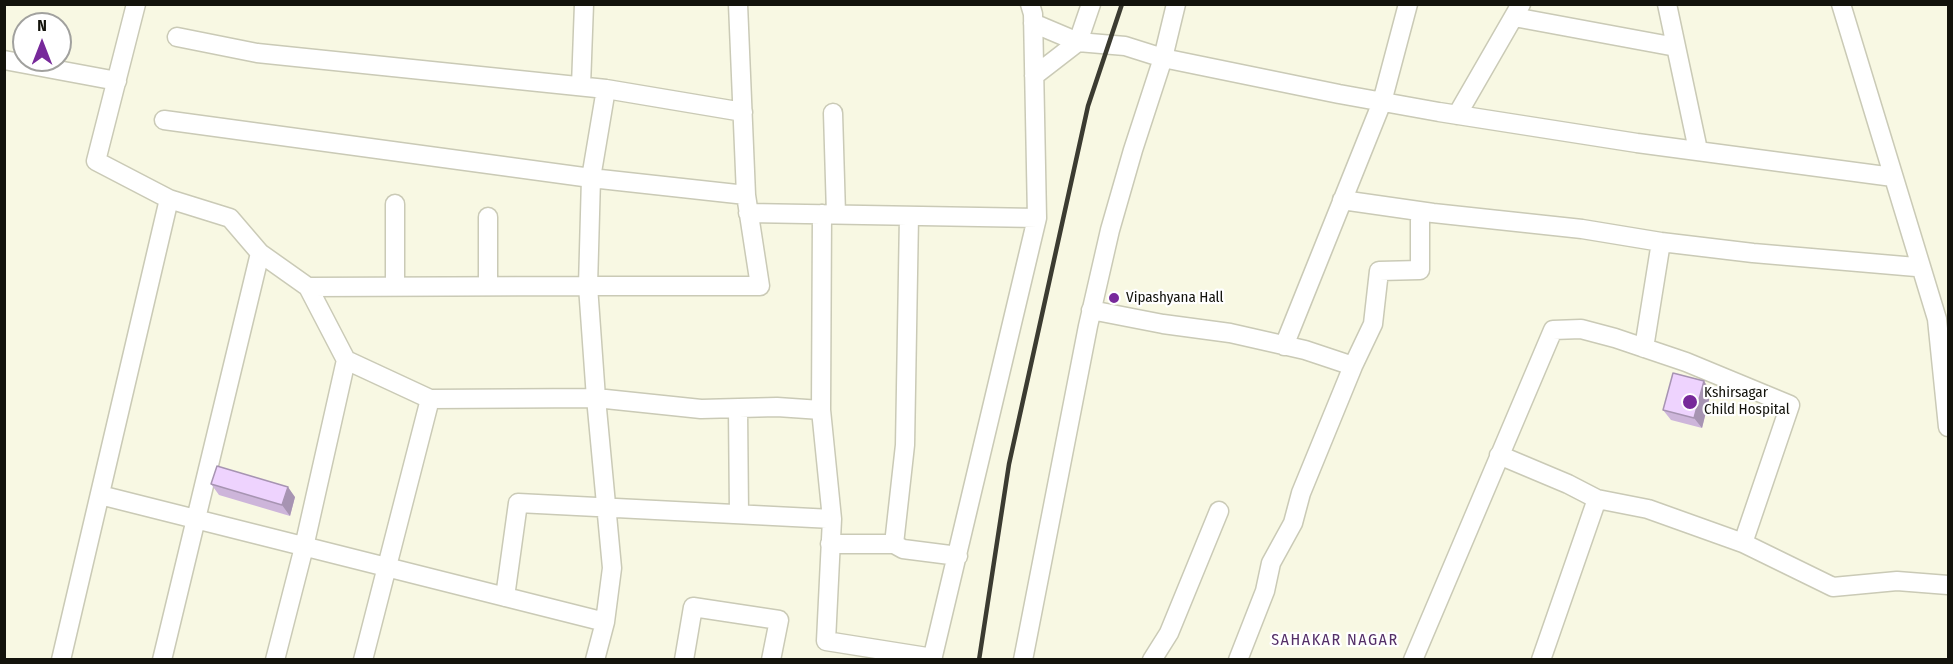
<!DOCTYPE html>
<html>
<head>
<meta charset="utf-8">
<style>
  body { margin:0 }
  #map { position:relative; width:1953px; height:664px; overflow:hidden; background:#f8f8e3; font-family:"Fira Sans Condensed",sans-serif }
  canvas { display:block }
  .frame { position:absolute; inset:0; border:6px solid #13130c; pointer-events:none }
  .north { position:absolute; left:12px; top:12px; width:60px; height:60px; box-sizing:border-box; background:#fff; border:2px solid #a1a19e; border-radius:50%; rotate:0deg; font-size:16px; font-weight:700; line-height:24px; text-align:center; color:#13130c }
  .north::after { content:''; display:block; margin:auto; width:21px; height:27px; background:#77299a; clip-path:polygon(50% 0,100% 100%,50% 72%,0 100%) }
</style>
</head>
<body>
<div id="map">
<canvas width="1953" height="664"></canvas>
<div class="frame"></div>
<div class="north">N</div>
</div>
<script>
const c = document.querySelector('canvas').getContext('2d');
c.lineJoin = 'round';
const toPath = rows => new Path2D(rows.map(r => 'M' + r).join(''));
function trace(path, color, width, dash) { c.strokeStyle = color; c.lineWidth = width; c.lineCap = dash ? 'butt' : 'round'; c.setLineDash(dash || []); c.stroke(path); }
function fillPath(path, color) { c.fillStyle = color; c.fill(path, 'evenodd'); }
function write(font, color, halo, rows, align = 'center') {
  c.font = font + ' "Fira Sans Condensed",sans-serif'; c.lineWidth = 4.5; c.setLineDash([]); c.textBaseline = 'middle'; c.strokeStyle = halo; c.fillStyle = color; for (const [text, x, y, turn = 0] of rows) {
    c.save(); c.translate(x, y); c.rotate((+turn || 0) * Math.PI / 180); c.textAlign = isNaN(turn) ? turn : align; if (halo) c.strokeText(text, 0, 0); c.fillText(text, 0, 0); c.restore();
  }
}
const minor = toPath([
  [136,4,96,161,169,199,230,218,260,253,308,287,588,286,596,398,612,568,605,622,595,660],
  [1091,4,1078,42,1125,46,1163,58,1339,94,1439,112,1637,143,1893,177],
  [1667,4,1698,150],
  [1841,4,1937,319,1948,427],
  [1514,17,1676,47],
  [1033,23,1078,42,1034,76],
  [177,37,257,53,606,89,743,112],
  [4,60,117,81],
  [581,86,584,4],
  [606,89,591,178,588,286,760,286,746,195,738,4],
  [833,113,836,214],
  [1457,115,1521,4],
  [164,120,591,178,746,195],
  [1342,200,1433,213,1582,229,1661,242,1753,253,1916,267,1920,266],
  [395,204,395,286],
  [748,213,1037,218],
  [488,286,488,217],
  [308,287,346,360,430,399,363,660],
  [1091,310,1163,324,1230,333,1305,350,1353,366],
  [1284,346,1382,102,1408,4],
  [1644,348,1661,242],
  [430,399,596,398,701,409,777,407,821,410,832,519,826,641,933,658],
  [738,409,739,514],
  [821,410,822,214],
  [1499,455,1568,484,1597,499,1648,509,1743,543],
  [100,495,605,622],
  [830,544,894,544,903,549,958,556],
  [894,544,905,445,909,216],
  [505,597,518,503,832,519],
  [61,660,169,199],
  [162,660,260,253],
  [275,660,304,547,346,360],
  [684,660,693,607,779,620,771,660],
  [932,660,1037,218,1033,14,1030,4],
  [1023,660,1088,326,1110,230,1133,150,1163,58,1176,4],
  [1152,660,1169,633,1219,511],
  [1238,660,1265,591,1271,563,1293,523,1301,493,1353,366,1373,324,1379,271,1420,270,1420,212],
  [1413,660,1553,330,1581,329,1615,338,1686,362,1790,405,1743,543,1833,587,1897,581,1948,585],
  [1541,660,1597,499]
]);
trace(minor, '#cacab6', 21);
trace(minor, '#fff', 18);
trace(toPath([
  [979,660,1009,464,1088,106,1122,4]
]), '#3b3b31', 4.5);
fillPath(toPath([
  [1711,392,1702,428,1671,420,1663,410],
  [211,484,295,497,290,516,219,495]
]), '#cdb5da');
fillPath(toPath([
  [1704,381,1711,392,1702,428,1694,418],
  [288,487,295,497,290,516,282,505]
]), '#a794b2');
const building = toPath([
  [1673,373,1704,381,1694,418,1663,410,1673,373],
  [217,466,288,487,282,505,211,484,217,466]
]);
fillPath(building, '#eed3fe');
trace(building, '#a794b2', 1.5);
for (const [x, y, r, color] of [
  [1114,298,6,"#77299a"],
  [1690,402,8,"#77299a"]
]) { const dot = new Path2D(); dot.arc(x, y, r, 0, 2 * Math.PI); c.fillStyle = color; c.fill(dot); trace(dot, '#fff', 2); }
write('15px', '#13130c', '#fff', [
  ["Vipashyana Hall",1126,298],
  ["Kshirsagar",1704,393],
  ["Child Hospital",1704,410]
], 'left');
c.letterSpacing = '1.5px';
write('16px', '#542f67', '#fff', [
  ["SAHAKAR NAGAR",1335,641]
]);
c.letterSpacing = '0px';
</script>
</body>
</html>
